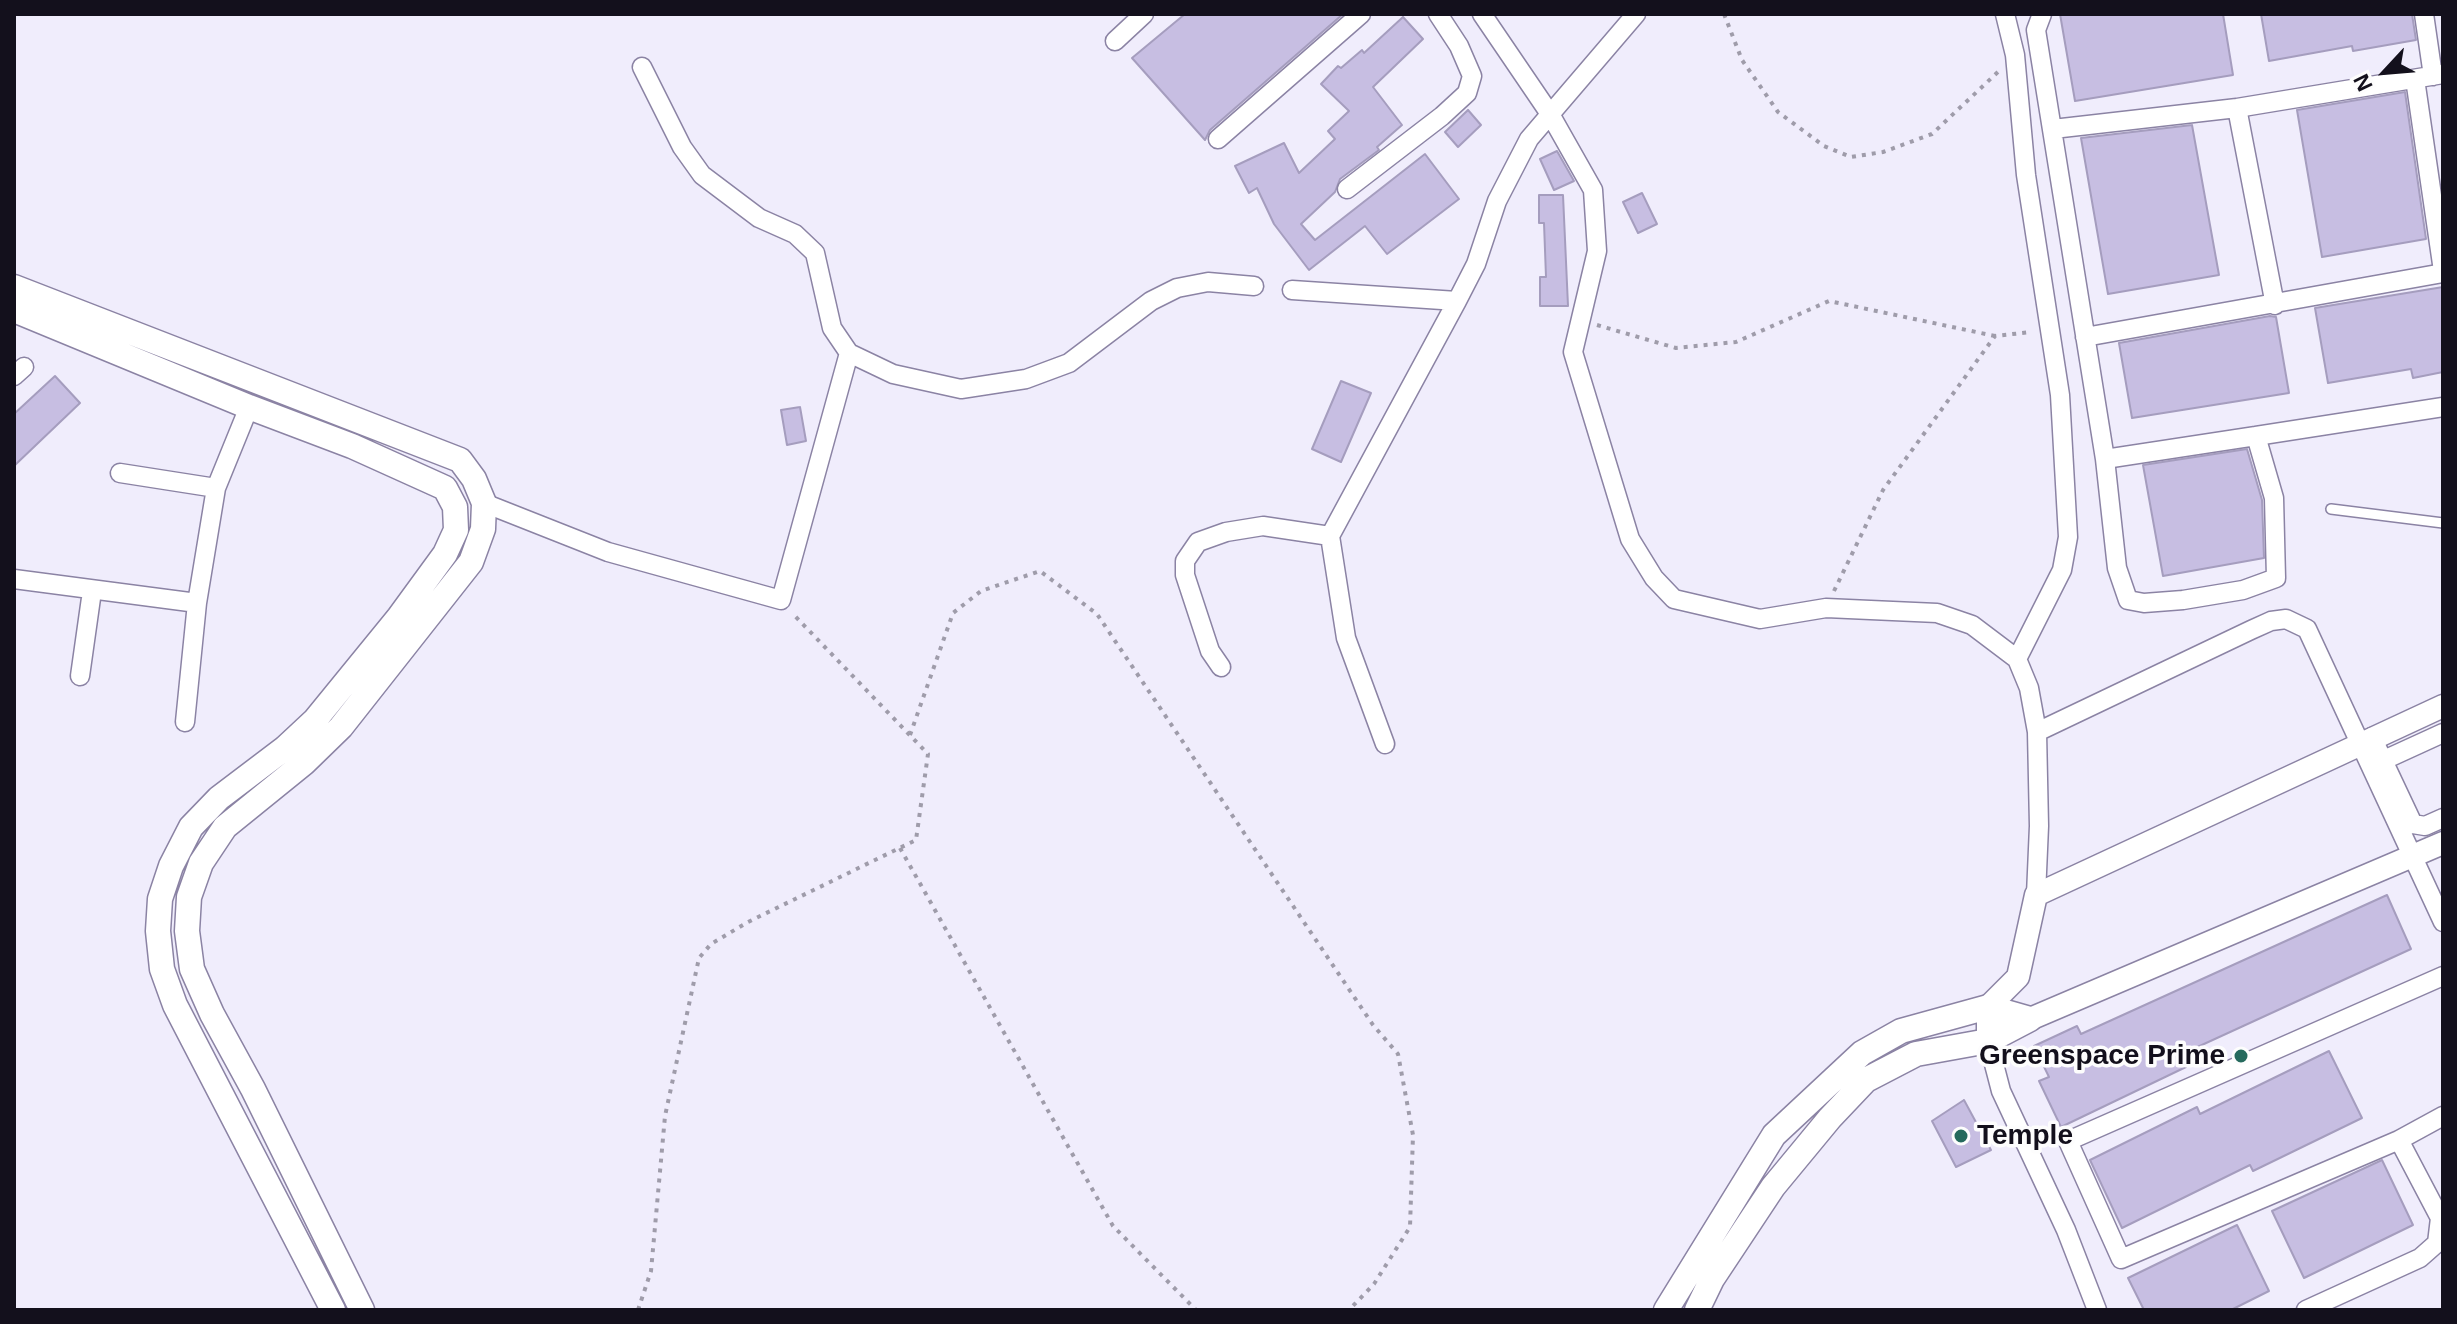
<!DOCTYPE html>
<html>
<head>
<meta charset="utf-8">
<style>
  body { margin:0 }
  #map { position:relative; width:2457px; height:1324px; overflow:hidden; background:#f0edfc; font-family:Helvetica,sans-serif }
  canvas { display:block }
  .frame { position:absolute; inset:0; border:16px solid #13101c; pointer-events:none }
  .north { position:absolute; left:2345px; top:32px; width:80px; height:80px; -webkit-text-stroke:6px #fdfdfd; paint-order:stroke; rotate:244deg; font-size:22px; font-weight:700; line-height:32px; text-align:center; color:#13101c }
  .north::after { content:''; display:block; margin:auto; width:28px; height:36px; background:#13101c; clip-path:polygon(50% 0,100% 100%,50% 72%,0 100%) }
</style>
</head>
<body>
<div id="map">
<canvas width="2457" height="1324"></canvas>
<div class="frame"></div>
<div class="north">N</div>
</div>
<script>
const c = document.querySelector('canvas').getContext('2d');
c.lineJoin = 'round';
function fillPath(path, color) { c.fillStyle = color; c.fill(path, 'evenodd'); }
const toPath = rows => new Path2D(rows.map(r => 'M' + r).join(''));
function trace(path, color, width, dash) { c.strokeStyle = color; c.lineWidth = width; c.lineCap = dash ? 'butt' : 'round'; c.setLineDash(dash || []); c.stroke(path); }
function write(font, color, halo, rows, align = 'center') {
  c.font = font + ' Helvetica,sans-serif'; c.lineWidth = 7; c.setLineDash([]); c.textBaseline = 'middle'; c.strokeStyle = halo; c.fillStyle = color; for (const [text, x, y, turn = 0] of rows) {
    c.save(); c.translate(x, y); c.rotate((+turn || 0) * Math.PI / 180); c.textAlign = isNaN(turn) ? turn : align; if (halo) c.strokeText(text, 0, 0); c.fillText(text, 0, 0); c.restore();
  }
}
const building = toPath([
  [1185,14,1343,14,1210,130,1205,140,1132,58,1185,14],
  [2060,14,2223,14,2233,75,2075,101,2060,14],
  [2261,14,2412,14,2416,40,2353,51,2352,46,2269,61,2261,14],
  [1403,17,1423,39,1373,87,1402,125,1377,147,1379,150,1340,179,1335,192,1301,224,1315,240,1425,154,1459,199,1387,254,1365,226,1309,270,1274,224,1257,188,1249,193,1235,166,1284,143,1299,173,1335,139,1328,131,1349,111,1321,84,1338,66,1341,68,1362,50,1364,53,1403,17],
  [2405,92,2426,239,2322,257,2297,110,2405,92],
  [1468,110,1481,125,1458,147,1445,132,1468,110],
  [2192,125,2219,275,2108,294,2081,138,2192,125],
  [1557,151,1574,181,1554,190,1540,159,1557,151],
  [1642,193,1657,224,1638,233,1623,202,1642,193],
  [1539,195,1563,195,1568,306,1540,306,1540,277,1546,277,1544,223,1539,223,1539,195],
  [2443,287,2443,372,2413,378,2411,369,2328,383,2315,308,2443,287],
  [2270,316,2276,317,2289,393,2132,418,2119,343,2270,316],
  [55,376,80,403,14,466,14,414,55,376],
  [1341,381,1371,393,1341,462,1312,449,1341,381],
  [800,407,806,441,787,445,781,410,800,407],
  [2247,449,2262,500,2264,558,2163,576,2143,465,2247,449],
  [2387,895,2411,949,2180,1055,2186,1067,2061,1127,2039,1081,2049,1077,2034,1046,2077,1026,2081,1034,2387,895],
  [2329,1051,2362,1118,2253,1171,2250,1165,2122,1228,2090,1160,2197,1107,2200,1114,2329,1051],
  [1964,1100,1991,1150,1956,1167,1932,1121,1964,1100],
  [2382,1160,2413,1225,2304,1278,2272,1211,2382,1160],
  [2237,1225,2269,1291,2231,1310,2144,1310,2128,1278,2237,1225]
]);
fillPath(building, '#c7bee2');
trace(building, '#a59dbe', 2);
const service = toPath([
  [2331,509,2443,523]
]);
const minor = toPath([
  [1482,14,1550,114,1593,190,1597,251,1573,352,1630,539,1654,578,1674,599,1760,619,1826,608,1937,613,1972,625,2017,659,2029,688,2037,732,2039,826,2036,895],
  [2005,14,2015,55,2026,175,2060,395,2068,537,2062,570,2017,659],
  [2042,14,2036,30,2105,459,2117,568,2128,600,2144,603,2183,600,2243,590,2276,578,2274,498,2256,436,2105,459],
  [2424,14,2433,76],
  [1115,41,1144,14],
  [642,67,682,147,702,175,759,218,795,234,815,253,832,328,849,353],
  [2415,79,2443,271],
  [2237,108,2275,305],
  [2053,129,2237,108,2443,74],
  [1218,139,1361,14],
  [1347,189,1442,116,1467,93,1472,76,1459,46,1438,14],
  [1292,290,1457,301,1476,264,1497,201,1529,139,1636,14],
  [2085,337,2443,273],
  [14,376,24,367],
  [2256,436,2443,407],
  [120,473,216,488],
  [484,503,608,552,781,600,849,353,893,374,961,389,1026,379,1069,363,1151,301,1177,288,1208,282,1254,286],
  [14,579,197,603],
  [1221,667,1210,651,1185,575,1185,561,1198,542,1226,532,1263,526,1330,536],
  [80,676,92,591],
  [185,722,197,603,216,488,249,407],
  [2037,732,2251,630,2271,621,2286,619,2307,629,2443,922],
  [2372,737,2413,824,2425,826,2443,818],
  [1385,744,1346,638,1330,536,1457,301],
  [2384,760,2443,733],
  [1988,1041,2001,1091,2066,1230,2097,1310],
  [2399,1140,2121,1259,2068,1141,2443,976],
  [2306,1310,2420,1258,2437,1243,2440,1218,2399,1140,2443,1116]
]);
const tertiary = toPath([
  [2030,1019,2443,843],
  [1988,1041,1988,1007,2018,977,2036,895,2443,706]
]);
const secondary = toPath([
  [14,287,460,460,474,479,484,503,483,529,471,562,341,727,304,763,225,827,201,863,189,897,187,931,192,969,212,1014,253,1089,362,1310],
  [14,310,249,407,352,446,445,488,455,507,456,530,445,554,399,617,315,720,285,748,219,798,191,827,171,866,160,899,158,931,162,969,175,1005,333,1310],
  [1666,1310,1774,1135,1862,1053,1901,1031,1988,1007,2030,1019],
  [1697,1310,1712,1279,1773,1187,1830,1118,1866,1080,1916,1054,1988,1041,2030,1019]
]);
trace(service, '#8b83a4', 12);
trace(minor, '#8b83a4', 21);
trace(tertiary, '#8b83a4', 25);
trace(secondary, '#8b83a4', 27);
trace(toPath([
  [1724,14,1742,60,1778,112,1824,146,1851,157,1883,152,1932,134,1999,71],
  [1597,325,1676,348,1736,342,1829,301,1995,336],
  [1834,591,1883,490,1995,336,2031,332],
  [910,735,953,613,981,591,1040,571,1097,614,1373,1025,1398,1054,1413,1135,1410,1227,1374,1284,1349,1310],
  [900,848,1113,1226,1196,1310],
  [638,1310,651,1271,665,1116,699,958,711,944,748,922,916,840,928,754,793,614]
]), '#9f9caa', 4, [4, 6]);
trace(service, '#fff', 9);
trace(minor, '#fff', 18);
trace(tertiary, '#fff', 22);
trace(secondary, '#fff', 24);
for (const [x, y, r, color] of [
  [2241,1056,8,"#256a5d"],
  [1961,1136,8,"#256a5d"]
]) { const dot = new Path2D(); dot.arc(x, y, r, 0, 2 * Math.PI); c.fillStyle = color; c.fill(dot); trace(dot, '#fdfdfd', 3); }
write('bold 28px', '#13101c', '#fdfdfd', [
  ["Greenspace Prime",2225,1056],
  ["Temple",1977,1136,"left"]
], 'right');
</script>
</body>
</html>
